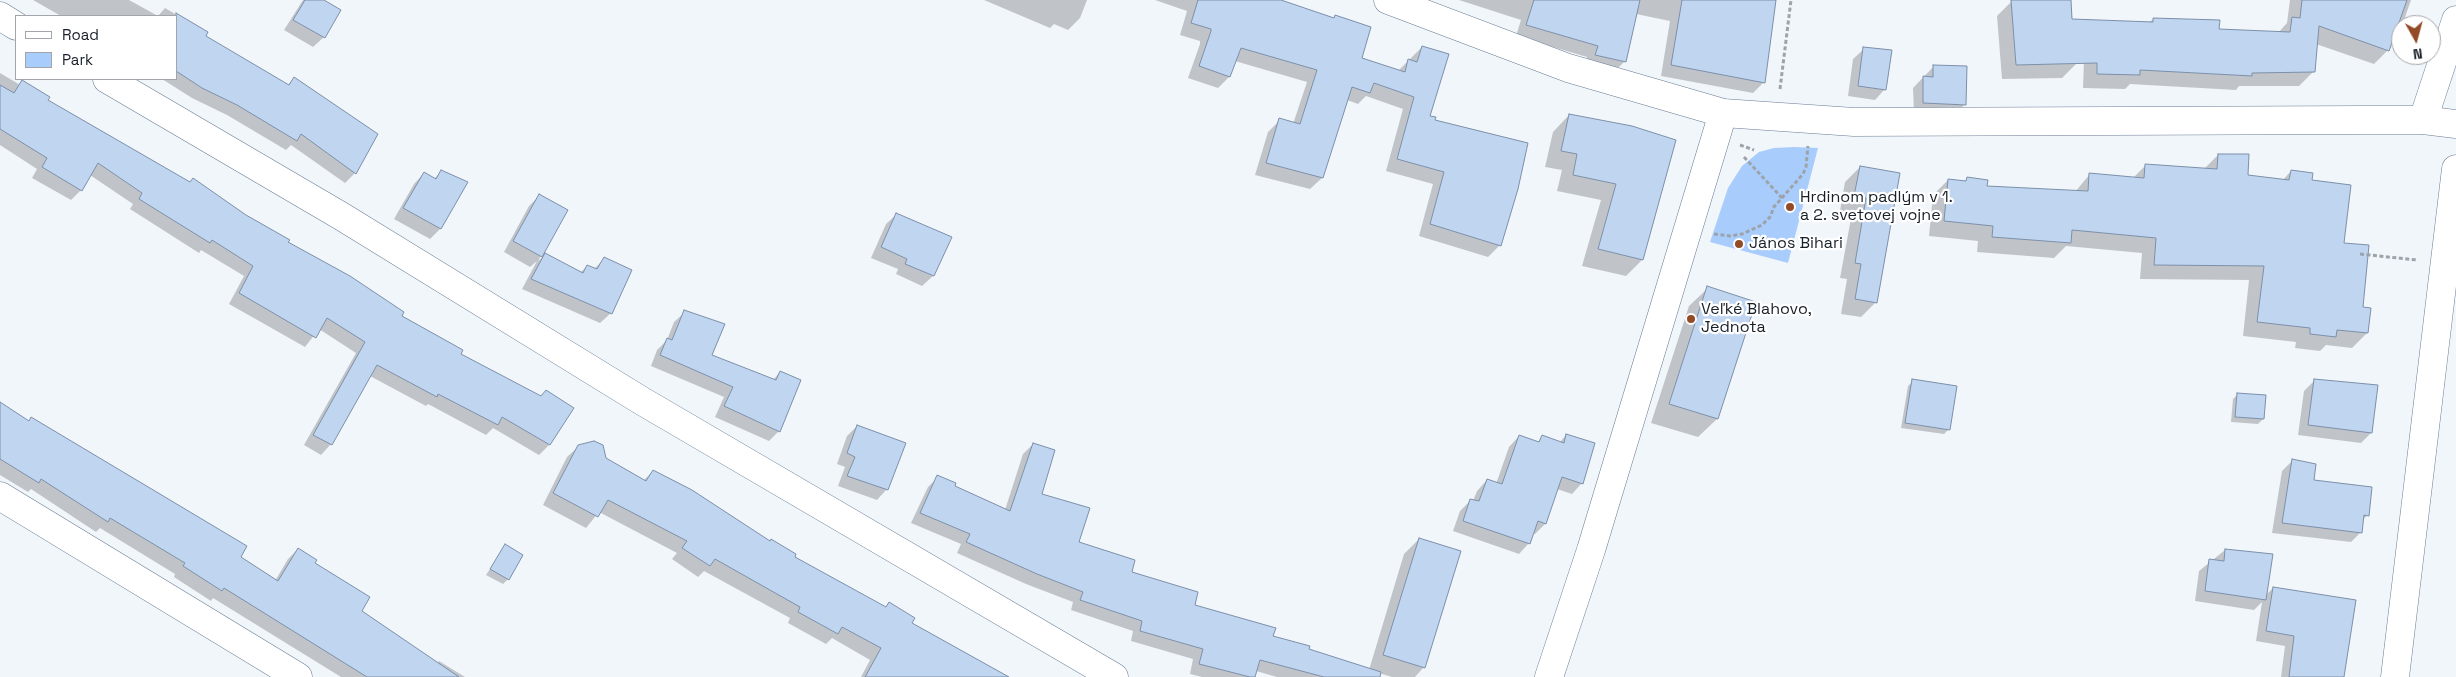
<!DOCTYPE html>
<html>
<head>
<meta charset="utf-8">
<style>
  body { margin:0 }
  #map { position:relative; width:2456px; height:677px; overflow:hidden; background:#f1f6fb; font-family:"Space Grotesk",sans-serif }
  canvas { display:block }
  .legend { position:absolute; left:15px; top:15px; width:162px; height:65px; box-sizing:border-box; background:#fff; border:1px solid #a2a5a9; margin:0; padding:6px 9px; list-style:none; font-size:15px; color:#171f29 }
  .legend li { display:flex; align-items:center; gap:10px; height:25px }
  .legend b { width:25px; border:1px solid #a2a5a9 }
  .north { position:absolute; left:2391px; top:15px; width:50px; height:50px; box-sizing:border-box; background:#fff; border:1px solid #a2a5a9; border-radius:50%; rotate:173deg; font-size:14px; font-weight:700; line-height:20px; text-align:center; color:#171f29 }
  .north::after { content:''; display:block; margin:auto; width:18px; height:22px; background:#924b26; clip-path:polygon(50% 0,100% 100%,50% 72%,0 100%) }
</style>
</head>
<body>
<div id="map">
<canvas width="2456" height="677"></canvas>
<ul class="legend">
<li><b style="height:6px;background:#fff"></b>Road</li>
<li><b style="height:14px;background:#a8ccfc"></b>Park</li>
</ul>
<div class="north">N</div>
</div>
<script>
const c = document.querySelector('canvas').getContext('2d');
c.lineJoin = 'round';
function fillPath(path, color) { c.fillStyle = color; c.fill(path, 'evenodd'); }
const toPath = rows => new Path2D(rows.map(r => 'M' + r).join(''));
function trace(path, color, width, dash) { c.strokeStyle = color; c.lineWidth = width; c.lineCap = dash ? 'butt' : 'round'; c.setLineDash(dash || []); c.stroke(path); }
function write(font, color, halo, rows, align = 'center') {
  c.font = font + ' "Space Grotesk",sans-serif'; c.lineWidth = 4.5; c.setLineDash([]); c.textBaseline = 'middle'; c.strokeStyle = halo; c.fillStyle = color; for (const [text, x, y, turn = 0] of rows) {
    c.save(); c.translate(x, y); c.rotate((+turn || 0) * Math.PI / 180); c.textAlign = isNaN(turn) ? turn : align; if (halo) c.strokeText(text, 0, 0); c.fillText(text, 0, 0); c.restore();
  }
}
fillPath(toPath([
  [1794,147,1818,148,1788,263,1710,242,1728,188,1742,166,1759,152,1774,148]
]), '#a8ccfc');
fillPath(toPath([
  [33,0,129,0,158,16,165,8,207,33,204,37,287,86,294,78,355,173,345,183,291,145,286,150,227,115,192,98,162,79,176,79,176,16,61,16],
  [303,0,322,0,324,37,313,47,284,30],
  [984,0,1087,0,1080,18,1068,30,1054,24,1050,28],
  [1155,0,1277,0,1333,19,1335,17,1360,59,1398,71,1422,47,1429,117,1500,245,1488,257,1419,236,1433,184,1386,171,1403,109,1366,96,1358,104,1347,100,1322,178,1310,189,1255,175,1268,132,1280,120,1293,124,1307,82,1235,61,1229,77,1218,88,1188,78,1200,44,1200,41,1180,35,1187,11],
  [1459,0,1775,0,1764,82,1753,93,1661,76,1670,21,1636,14,1625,61,1614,72,1585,66,1587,57,1516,36,1521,20],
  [2017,0,2070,0,2077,63,2062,78,2002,79,1997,16,2012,1],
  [2290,0,2411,0,2403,23,2395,30,2388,50,2374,64,2316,44,2313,72,2299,86,2239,86,2236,90,2130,84,2125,89,2083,88,2084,60,2154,19,2218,30,2278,33,2287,23],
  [1864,49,1885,89,1875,100,1848,96,1853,59],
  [1934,66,1964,105,1954,115,1914,113,1913,88],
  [0,73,287,243,459,355,540,397,572,408,549,445,539,455,493,428,486,435,428,404,426,406,370,376,331,444,321,455,304,445,356,353,319,329,305,347,229,304,244,276,201,250,199,253,130,209,133,204,90,175,81,190,71,200,32,178,37,169,0,145],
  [1569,115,1675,140,1642,260,1626,276,1582,266,1601,200,1557,191,1562,170,1545,167,1553,132],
  [2218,155,2247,177,2282,181,2291,171,2311,181,2343,244,2362,308,2367,333,2352,348,2326,345,2320,351,2295,348,2296,342,2243,336,2249,280,2140,279,2142,253,2066,246,2054,258,1977,252,1978,241,1929,236,1933,195,1948,180,1964,182,1967,179,1986,187,2075,192,2090,174,2133,178,2145,166,2204,169],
  [1860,167,1899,174,1876,302,1861,317,1841,314,1847,279,1840,278,1852,213,1840,211,1845,182],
  [442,171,466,182,440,229,430,239,394,219,414,184,424,173,434,179],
  [539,196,566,210,538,261,545,255,580,273,587,266,594,269,604,259,611,313,600,323,522,289,537,261,530,267,504,252,529,206],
  [897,214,950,238,933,276,922,286,896,274,898,269,871,258,886,224],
  [1708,288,1717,419,1698,437,1651,423,1689,306],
  [685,312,711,356,773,380,780,372,779,431,769,441,715,417,724,397,651,366,657,350,667,340,674,322],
  [1913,381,1949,429,1944,434,1901,428,1908,386],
  [2314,381,2371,433,2361,443,2298,435,2304,391],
  [2238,394,2263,419,2258,424,2231,422,2233,399],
  [0,404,28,422,31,419,275,581,288,559,298,549,360,611,437,664,439,661,465,677,341,677,213,598,211,601,174,577,175,574,100,528,96,532,31,489,28,492,0,475],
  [857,426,887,489,877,500,838,486,845,467,837,464,847,436],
  [1566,435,1582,483,1572,494,1557,489,1545,524,1535,534,1532,533,1529,543,1519,554,1453,531,1460,511,1471,500,1473,501,1477,491,1487,480,1496,484,1509,447,1519,436,1537,443,1543,437,1559,443],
  [1033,444,1040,494,1078,542,1193,606,1308,650,1351,677,1277,677,1256,671,1254,677,1202,677,1190,674,1193,659,1131,641,1133,631,1071,610,1073,602,1026,584,957,553,961,544,911,523,928,487,938,477,953,487,1005,510,1023,454],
  [579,446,643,481,653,471,793,558,885,608,889,604,968,677,861,677,870,660,832,638,826,644,788,623,790,618,704,571,698,577,672,559,677,553,599,512,586,528,543,505,567,457],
  [2292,461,2312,481,2368,515,2362,520,2361,532,2351,542,2272,533,2282,471],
  [1419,539,1424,667,1415,677,1392,677,1369,670,1404,554],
  [505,546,508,579,503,584,486,575],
  [2225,550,2265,596,2273,588,2343,677,2281,677,2285,646,2256,641,2262,602,2254,610,2195,601,2199,571]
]), '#0003');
const building = toPath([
  [305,0,324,0,341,10,325,38,293,20,305,0],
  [1198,0,1281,0,1334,18,1335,15,1371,27,1362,58,1405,72,1408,59,1417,62,1422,46,1449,54,1430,116,1436,117,1435,120,1528,143,1518,189,1501,246,1430,224,1444,172,1397,159,1414,97,1374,83,1370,93,1352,87,1323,178,1266,163,1279,118,1300,124,1317,70,1241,48,1230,77,1199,66,1211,31,1211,29,1191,23,1198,0],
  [1534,0,1640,0,1626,62,1595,55,1598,46,1526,25,1534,0],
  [1682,0,1776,0,1765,83,1671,65,1682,0],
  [2011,0,2071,0,2072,19,2153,22,2153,18,2220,20,2219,29,2290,32,2292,17,2300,18,2302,0,2407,0,2389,51,2319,26,2315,72,2252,73,2252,76,2140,70,2140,75,2097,74,2097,63,2016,65,2011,0],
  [176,13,208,32,206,36,289,85,294,77,378,134,356,174,301,134,297,141,237,105,202,88,176,71,176,13],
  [1863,47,1892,50,1886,90,1858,86,1863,47],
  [1933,65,1967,66,1966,105,1923,103,1923,76,1933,77,1933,65],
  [22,80,50,97,48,100,190,182,193,178,246,215,290,240,288,242,350,276,404,312,402,316,463,350,461,354,541,396,546,390,574,408,550,445,502,417,498,425,438,394,437,397,377,365,332,445,313,435,365,342,327,318,316,338,239,293,253,266,212,240,210,243,139,199,142,193,98,163,82,191,42,167,47,158,0,129,0,85,14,93,22,80],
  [1569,114,1632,126,1676,140,1643,260,1598,249,1616,184,1573,175,1577,154,1561,151,1569,114],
  [2218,154,2249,154,2248,175,2289,180,2291,170,2313,173,2312,180,2351,185,2344,243,2369,245,2363,307,2371,308,2368,333,2337,330,2336,337,2310,334,2310,328,2257,322,2264,266,2154,265,2156,238,2072,230,2071,243,1992,237,1993,226,1944,221,1948,179,1966,181,1967,177,1988,180,1987,186,2088,191,2089,173,2144,178,2145,164,2217,169,2218,154],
  [1860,166,1900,173,1877,303,1855,299,1861,264,1855,263,1866,198,1854,196,1860,166],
  [441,170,468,182,441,229,403,208,424,172,436,179,441,170],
  [539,194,568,210,542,257,513,241,539,194],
  [896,213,952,237,934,276,905,264,907,259,881,247,896,213],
  [545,253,583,273,587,265,597,269,604,257,632,270,612,314,531,279,545,253],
  [1707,286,1756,302,1718,419,1669,404,1707,286],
  [684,310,725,324,712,355,776,380,780,371,801,380,780,432,724,406,733,387,660,355,667,338,672,340,684,310],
  [1912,379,1957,386,1950,430,1905,423,1912,379],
  [2314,379,2378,385,2372,433,2308,425,2314,379],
  [2237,393,2266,395,2264,419,2235,417,2237,393],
  [0,402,29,421,31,417,247,546,241,557,278,581,298,548,317,560,315,563,370,597,362,611,459,677,367,677,224,588,222,591,183,566,185,563,110,518,108,522,41,479,39,483,0,459,0,402],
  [857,425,906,443,888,490,847,476,855,457,847,453,857,425],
  [1566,434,1595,443,1583,484,1562,477,1546,524,1538,521,1530,544,1463,521,1470,499,1479,501,1487,479,1502,484,1519,435,1539,442,1542,435,1564,443,1566,434],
  [594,441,603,445,606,458,646,481,653,470,692,490,770,541,771,539,796,554,795,557,886,607,889,602,915,618,912,623,1009,677,865,677,881,648,842,627,838,634,798,612,800,607,715,559,710,566,682,548,687,541,608,500,598,517,553,493,578,445,594,441],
  [1033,443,1055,450,1042,494,1090,508,1079,542,1135,560,1132,572,1198,592,1195,605,1276,628,1273,636,1310,646,1309,649,1381,672,1380,677,1324,677,1260,660,1255,677,1250,677,1199,664,1203,649,1140,631,1142,621,1080,600,1083,592,1037,574,966,542,970,534,920,513,937,475,956,483,955,486,1010,511,1033,443],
  [2292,459,2316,464,2314,480,2372,487,2369,516,2364,515,2362,533,2282,523,2292,459],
  [1419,538,1461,551,1425,668,1383,655,1419,538],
  [505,544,523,555,509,580,490,569,505,544],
  [2225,549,2273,554,2266,600,2205,591,2209,559,2224,561,2225,549],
  [2273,587,2356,600,2344,677,2289,677,2294,636,2266,631,2273,587]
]);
fillPath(building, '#c0d5f0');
trace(building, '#7c8fa9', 1);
const street = toPath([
  [0,16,16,26],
  [107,79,341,216,642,401,1114,677],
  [0,496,298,677],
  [1549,677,1591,550,1723,113],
  [2395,677,2456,169]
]);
const secondary = toPath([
  [1388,0,1568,68,1723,113,1854,122,2365,120,2423,120,2456,124],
  [2423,120,2456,20]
]);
trace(street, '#697c95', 29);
trace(secondary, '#697c95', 29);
trace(toPath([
  [1780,89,1791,0],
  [1740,145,1754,150],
  [1744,157,1782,198],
  [1714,234,1730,236,1742,234,1762,225,1771,216,1773,208,1803,174,1806,167,1808,146],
  [2360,254,2417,260]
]), '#9da3aa', 3, [4, 2.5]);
trace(street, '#fff', 28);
trace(secondary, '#fff', 28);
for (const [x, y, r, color] of [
  [1790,207,5,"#924b26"],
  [1739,244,5,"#924b26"],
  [1691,319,5,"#924b26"]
]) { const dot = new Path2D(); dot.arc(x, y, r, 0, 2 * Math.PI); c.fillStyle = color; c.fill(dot); trace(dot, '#fff', 2); }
write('16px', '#171f29', '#fff', [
  ["Hrdinom padlým v 1.",1800,198],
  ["a 2. svetovej vojne",1800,216],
  ["János Bihari",1749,244],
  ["Veľké Blahovo,",1701,310],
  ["Jednota",1701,328]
], 'left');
</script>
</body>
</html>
